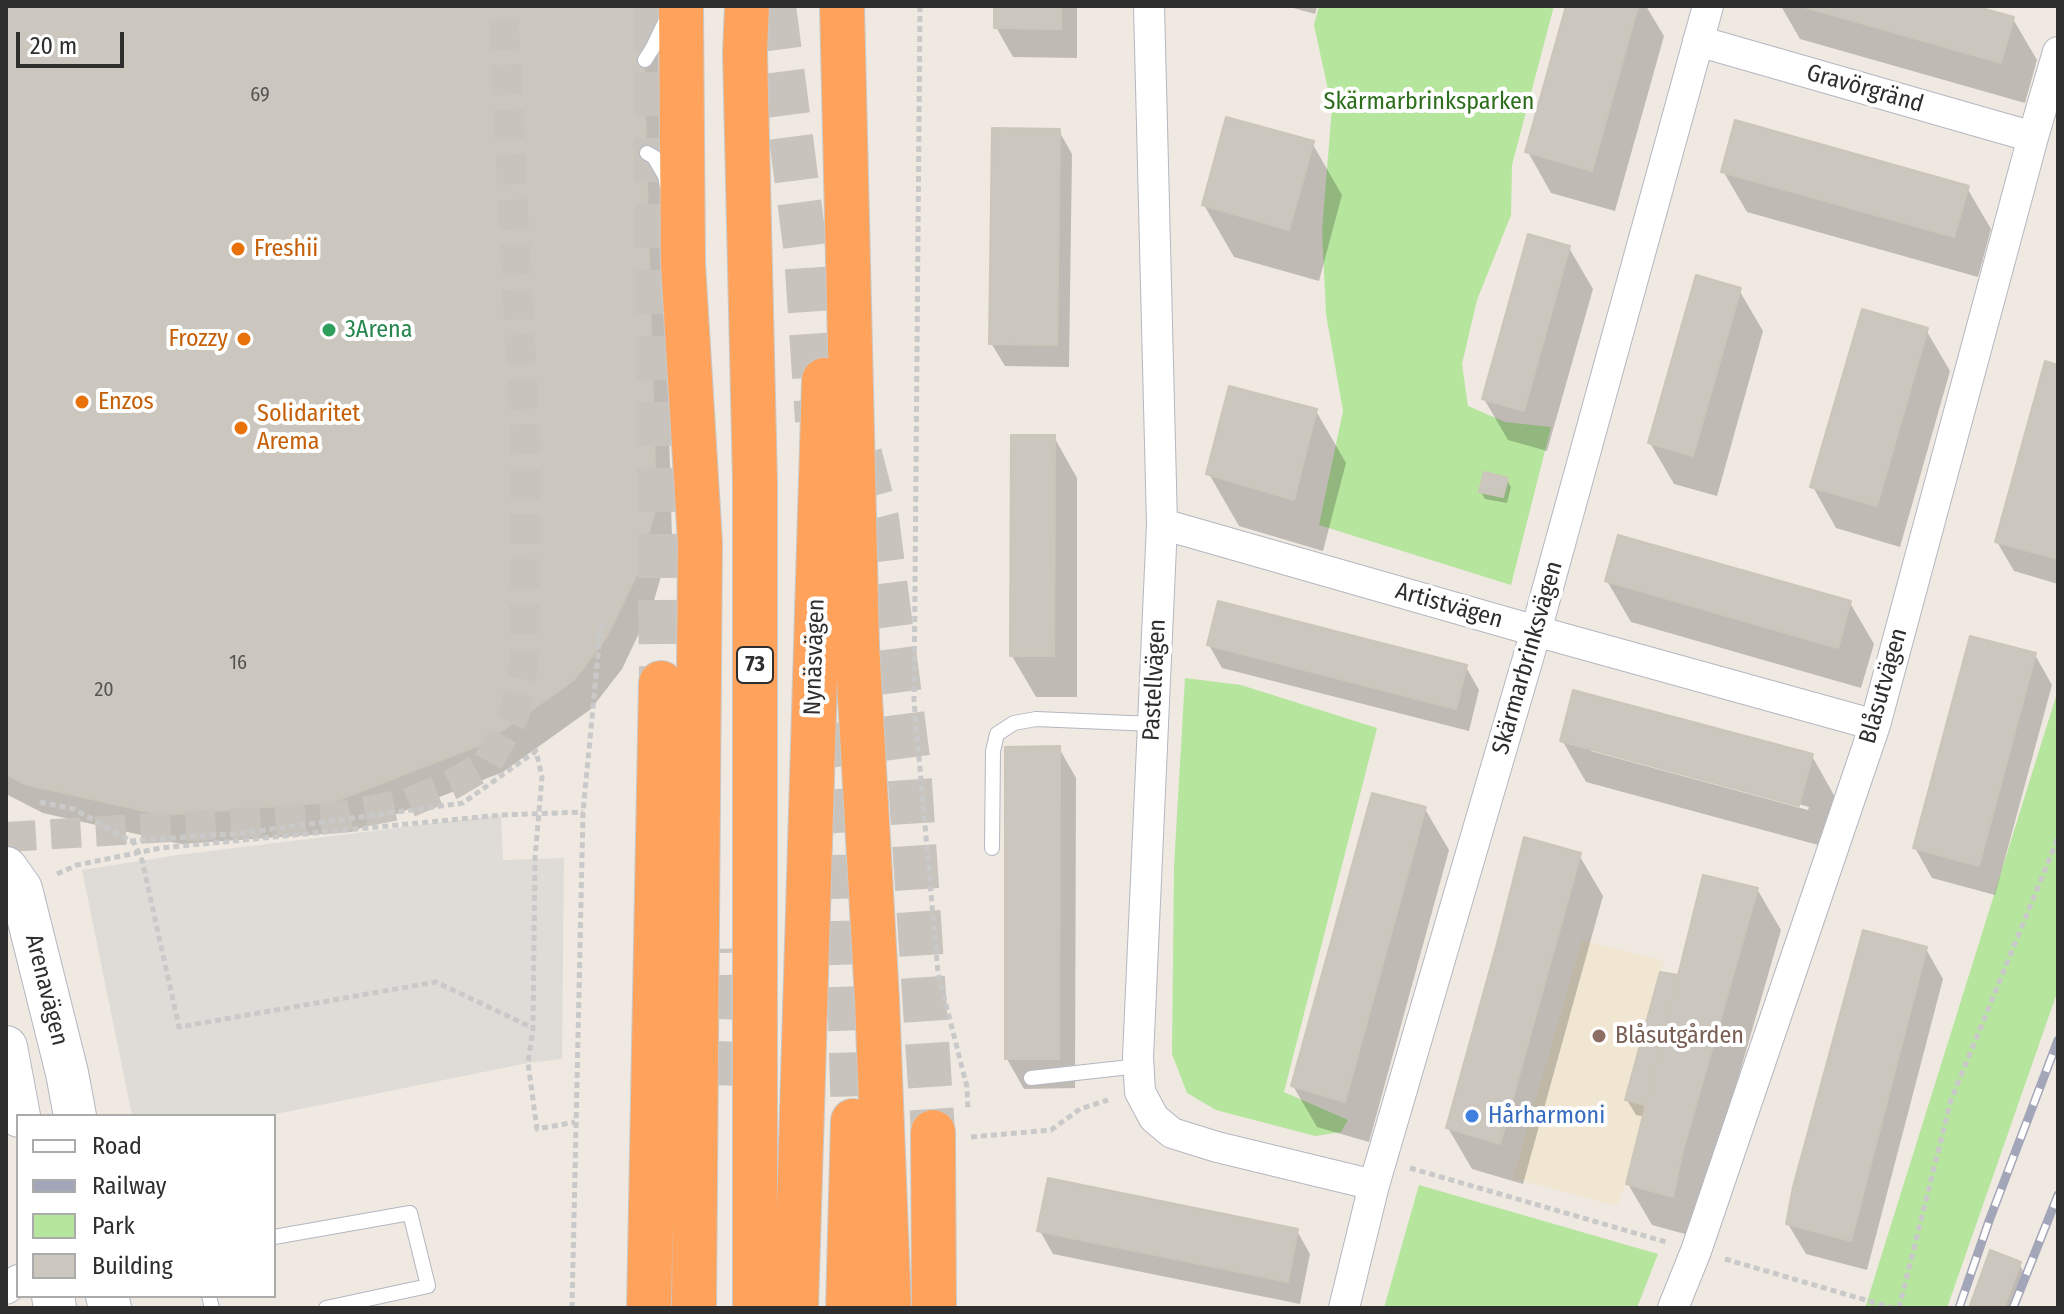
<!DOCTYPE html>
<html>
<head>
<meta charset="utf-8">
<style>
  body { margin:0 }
  #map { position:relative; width:2064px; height:1314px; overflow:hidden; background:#efe9e1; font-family:"Fira Sans Condensed",sans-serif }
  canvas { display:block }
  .frame { position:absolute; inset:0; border:8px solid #2e2e2e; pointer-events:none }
  .legend { position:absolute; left:16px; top:1114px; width:260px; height:184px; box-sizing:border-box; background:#fff; border:2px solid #ababab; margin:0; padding:10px 14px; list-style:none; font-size:24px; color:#2e2e2e }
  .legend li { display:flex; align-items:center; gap:16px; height:40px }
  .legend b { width:40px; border:2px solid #ababab }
  .scale { position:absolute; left:16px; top:32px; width:108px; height:36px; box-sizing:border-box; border:4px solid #2e2e2e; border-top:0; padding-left:10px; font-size:24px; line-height:28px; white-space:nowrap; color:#2e2e2e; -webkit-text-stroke:6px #fff; paint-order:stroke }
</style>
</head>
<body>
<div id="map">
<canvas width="2064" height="1314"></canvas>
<div class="frame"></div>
<ul class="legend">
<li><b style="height:10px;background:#fff"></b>Road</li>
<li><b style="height:10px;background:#a3a6b8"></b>Railway</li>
<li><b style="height:22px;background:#b6e59e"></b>Park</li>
<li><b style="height:22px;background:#cbc7bf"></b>Building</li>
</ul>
<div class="scale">20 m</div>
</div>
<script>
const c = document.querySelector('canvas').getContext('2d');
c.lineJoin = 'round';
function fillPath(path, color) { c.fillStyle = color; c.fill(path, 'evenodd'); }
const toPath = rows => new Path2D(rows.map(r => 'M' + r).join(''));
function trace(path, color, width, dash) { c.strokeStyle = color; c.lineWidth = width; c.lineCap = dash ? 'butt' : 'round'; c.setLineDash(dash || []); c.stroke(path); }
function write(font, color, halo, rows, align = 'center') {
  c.font = font + ' "Fira Sans Condensed",sans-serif'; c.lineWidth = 8; c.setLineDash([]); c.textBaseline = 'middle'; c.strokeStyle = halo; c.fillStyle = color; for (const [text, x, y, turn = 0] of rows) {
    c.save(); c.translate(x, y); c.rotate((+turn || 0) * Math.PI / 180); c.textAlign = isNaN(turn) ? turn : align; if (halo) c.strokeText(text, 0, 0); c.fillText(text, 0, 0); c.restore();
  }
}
fillPath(toPath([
  [1582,940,1664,961,1625,1100,1646,1105,1626,1184,1617,1206,1513,1178]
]), '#f0e6d1');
fillPath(toPath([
  [1319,6,1554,6,1512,165,1511,215,1477,300,1462,364,1468,406,1505,422,1551,427,1511,585,1319,525,1343,411,1326,314,1322,230,1332,108,1314,25],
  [1185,678,1241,685,1377,728,1284,1092,1348,1120,1341,1132,1315,1136,1216,1110,1187,1093,1172,1054,1174,866],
  [2058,690,2058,990,1947,1308,1865,1308],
  [1419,1185,1658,1254,1637,1308,1384,1308]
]), '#b6e59e');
fillPath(toPath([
  [501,815,503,860,564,858,562,1059,528,1063,266,1116,132,1116,82,870,178,855]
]), '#dfdcd8');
fillPath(toPath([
  [6,6,657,6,672,538,653,604,622,669,591,709,503,772,351,832,181,844,43,813,6,794],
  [996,6,1077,6,1077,58,1013,57,996,27],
  [1286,6,1317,6,1315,14],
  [1568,6,1646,6,1664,36,1615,211,1551,193,1528,152],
  [1781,6,1966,6,2013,19,2037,60,2025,103,1800,39],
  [1059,131,1072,154,1069,367,1005,366,991,343],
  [1312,143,1342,195,1319,281,1234,257,1204,205],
  [1723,171,1967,188,1991,229,1978,277,1747,212],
  [1569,248,1593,289,1547,451,1508,440,1484,399],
  [1739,290,1763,331,1717,496,1674,484,1650,443],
  [1926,330,1950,371,1900,547,1836,528,1813,487],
  [2058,367,2058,584,2014,571,1997,542],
  [1316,411,1346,463,1323,551,1239,526,1209,474],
  [1054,437,1077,478,1077,697,1036,697,1012,656],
  [1507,480,1511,487,1507,503,1485,499,1481,492],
  [1607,581,1850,603,1874,644,1861,688,1631,622],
  [1209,645,1466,667,1479,690,1469,731,1222,668],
  [2035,655,2052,685,1995,895,1932,878,1915,848],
  [1562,740,1812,756,1835,797,1822,846,1586,782],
  [1591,747,1809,807,1808,810,1591,751],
  [1059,748,1076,778,1075,1088,1024,1089,1007,1059],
  [1425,809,1449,850,1369,1142,1317,1127,1293,1086],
  [1579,855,1603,896,1523,1184,1472,1169,1448,1128],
  [1757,889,1781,930,1704,1196,1696,1237,1652,1225,1628,1184,1645,1117,1636,1115,1627,1100,1677,977,1679,980],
  [1926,949,1943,979,1867,1270,1806,1254,1788,1224],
  [1040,1231,1297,1231,1310,1254,1300,1304,1053,1254],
  [2019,1264,2028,1279,2018,1308,1971,1308]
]), '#0003');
const building = toPath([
  [6,6,642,6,656,507,637,574,606,638,574,680,485,743,333,802,163,815,24,784,6,774,6,6],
  [994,6,1061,6,1061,29,994,28,994,6],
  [1566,6,1638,6,1592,171,1525,152,1566,6],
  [1801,6,1974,6,2014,17,2001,63,1801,6],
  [1226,117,1314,141,1289,230,1202,205,1226,117],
  [1735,120,1969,186,1954,237,1721,172,1735,120],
  [992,128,1060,129,1057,345,989,344,992,128],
  [1528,234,1570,246,1524,411,1482,399,1528,234],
  [1696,275,1741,288,1693,456,1648,443,1696,275],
  [1862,309,1928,328,1877,506,1810,487,1862,309],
  [2045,361,2058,365,2058,559,1995,542,2045,361],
  [1229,386,1317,409,1294,500,1206,474,1229,386],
  [1011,435,1055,435,1054,656,1010,656,1011,435],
  [1484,472,1508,478,1503,497,1479,492,1484,472],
  [1618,535,1851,601,1838,648,1605,581,1618,535],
  [1218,601,1467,665,1456,709,1207,645,1218,601],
  [1970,636,2036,653,1979,866,1913,848,1970,636],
  [1573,690,1813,754,1799,806,1560,741,1573,690],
  [1060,746,1059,1059,1005,1059,1005,747,1060,746],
  [1372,793,1426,807,1345,1102,1291,1086,1372,793],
  [1524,837,1581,853,1500,1144,1446,1128,1498,940,1524,837],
  [1703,875,1758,888,1682,1154,1673,1197,1626,1184,1703,875],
  [1863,930,1927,947,1851,1241,1786,1224,1793,1187,1863,930],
  [1660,972,1678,975,1646,1105,1625,1100,1660,972],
  [1048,1178,1298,1229,1288,1282,1037,1231,1048,1178],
  [1990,1250,2021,1262,2004,1308,1969,1308,1990,1250]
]);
fillPath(building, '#cbc7bf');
trace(building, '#cbc5ba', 2);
trace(toPath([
  [6,837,338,817,408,803,451,785,487,764,514,715,524,664,526,462,503,6]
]), '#c8c4bd', 30, [30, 15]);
trace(toPath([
  [655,6,661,683],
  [774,6,806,254,817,421],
  [860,454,877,519,909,766,933,1132],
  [832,657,845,850,853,1121],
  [716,1085,719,1018,717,949]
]), '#c8c4bd', 44, [44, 22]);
const lane = toPath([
  [645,60,652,49,667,18],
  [647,153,654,157,665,176,667,186],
  [992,848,993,751,997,734,1014,723,1036,719,1153,724],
  [1031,1078,1139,1066],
  [274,1237,410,1213,428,1286,326,1308],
  [209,1296,212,1308]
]);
const street = toPath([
  [1149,6,1162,524,1138,1057,1140,1092,1154,1118,1172,1133,1217,1147,1374,1185],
  [1698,41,2033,137],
  [1162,524,1536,631,1875,725],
  [6,1289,18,1280],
  [1344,1308,1374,1185,1536,631,1708,6],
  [1673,1308,1696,1251,1875,725,2033,137,2058,52]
]);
const secondary = toPath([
  [6,868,21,889,67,1073,75,1116],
  [6,1047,19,1116],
  [53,1296,55,1308],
  [107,1296,110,1308]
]);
const highway = toPath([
  [681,6,683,264,700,543,694,1308],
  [747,6,745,52,755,483,755,1308],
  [842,6,857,644,877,999,889,1308],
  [933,1132,934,1308],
  [649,1308,661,683],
  [796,1308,824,380],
  [848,1308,853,1121]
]);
trace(lane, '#b4b7c1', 16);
trace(street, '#b4b7c1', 32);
trace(secondary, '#b4b7c1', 44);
trace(highway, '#c9c9c9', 46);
trace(toPath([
  [920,6,914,701,938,973,967,1087,968,1111],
  [40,802,74,809,134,843,142,860,179,1027,436,982,533,1028],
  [130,841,243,833,463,803,536,751,542,777,535,858,533,1028,528,1063,537,1129,575,1122],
  [57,874,77,865,161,848,501,815,583,812],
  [971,1137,1051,1130,1080,1109,1108,1100],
  [1410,1168,1666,1242],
  [1725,1259,1893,1308],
  [572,1308,583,812,601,624],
  [1899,1308,1951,1100,2058,838]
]), '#c9c9c9', 5, [6, 4]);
trace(lane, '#fff', 14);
trace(street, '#fff', 30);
trace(secondary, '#fff', 42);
trace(highway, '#ffa35c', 44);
const rail = toPath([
  [1959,1308,1989,1221,2058,1040],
  [2013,1308,2058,1195]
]);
trace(rail, '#a3a6b8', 9);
trace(rail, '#fff', 6, [18]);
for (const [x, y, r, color] of [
  [238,249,8,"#e8710a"],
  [329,330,8,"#2e9e5b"],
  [244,339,8,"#e8710a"],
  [82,402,8,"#e8710a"],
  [241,428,8,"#e8710a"],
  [1599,1036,8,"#8d6e63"],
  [1472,1116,8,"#3f7fe0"]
]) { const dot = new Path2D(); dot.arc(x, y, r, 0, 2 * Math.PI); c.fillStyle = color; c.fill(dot); trace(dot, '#fff', 3); }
write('20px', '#555452', null, [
  ["69",260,95],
  ["16",238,663],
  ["20",104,690]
]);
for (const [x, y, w] of [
  [755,665,36]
]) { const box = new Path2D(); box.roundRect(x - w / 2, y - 18, w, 36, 6); c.fillStyle = '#fff'; c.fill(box); trace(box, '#2e2e2e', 2); }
write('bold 22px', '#2e2e2e', null, [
  ["73",755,665]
]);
write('24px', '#2e2e2e', '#fff', [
  ["Gravörgränd",1865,89,16],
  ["Artistvägen",1449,606,16],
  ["Nynäsvägen",815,657,-88],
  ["Skärmarbrinksvägen",1528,658,-74],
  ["Pastellvägen",1155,680,-87],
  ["Blåsutvägen",1884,686,-74],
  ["Arenavägen",46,990,76]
]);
write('24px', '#2c6e1b', '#fff', [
  ["Skärmarbrinksparken",1429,102]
]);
write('24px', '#c56008', '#fff', [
  ["Freshii",254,249],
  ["Frozzy",228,339,"right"],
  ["Enzos",98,402],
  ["Solidaritet",257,414],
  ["Arema",257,442]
], 'left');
write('24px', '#27864d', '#fff', [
  ["3Arena",345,330]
], 'left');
write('24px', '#785e54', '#fff', [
  ["Blåsutgården",1615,1036]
], 'left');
write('24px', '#366cbe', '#fff', [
  ["Hårharmoni",1488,1116]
], 'left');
</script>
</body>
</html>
